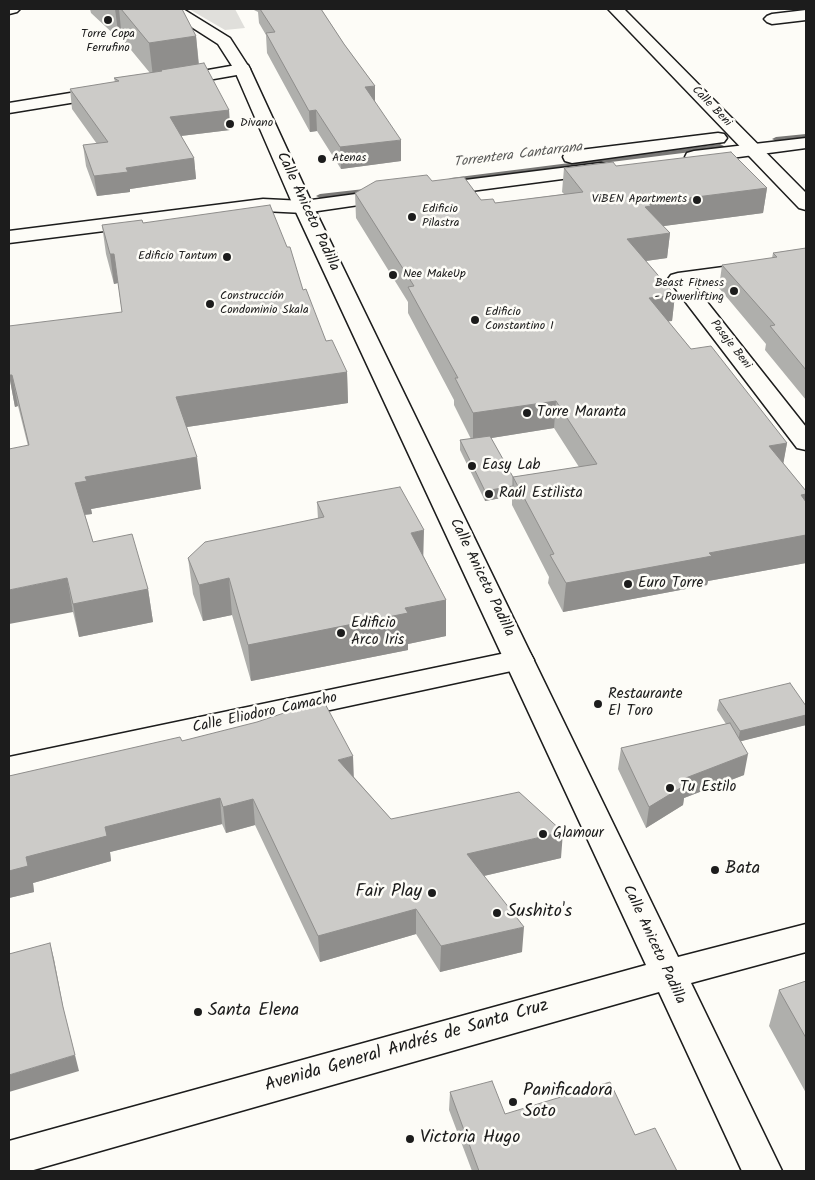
<!DOCTYPE html>
<html>
<head>
<meta charset="utf-8">
<style>
  body { margin:0 }
  #map { position:relative; width:815px; height:1180px; overflow:hidden; background:#fdfcf7; font-family:Kalam,sans-serif }
  canvas { display:block }
  .frame { position:absolute; inset:0; border:10px solid #1c1c1c; pointer-events:none }
</style>
</head>
<body>
<div id="map">
<canvas width="815" height="1180"></canvas>
<div class="frame"></div>
</div>
<script>
const c = document.querySelector('canvas').getContext('2d');
c.lineJoin = 'round';
function fillPath(path, color) { c.fillStyle = color; c.fill(path, 'evenodd'); }
const toPath = rows => new Path2D(rows.map(r => 'M' + r).join(''));
function trace(path, color, width, dash) { c.strokeStyle = color; c.lineWidth = width; c.lineCap = dash ? 'butt' : 'round'; c.setLineDash(dash || []); c.stroke(path); }
function write(font, color, halo, rows, align = 'center') {
  c.font = font + ' Kalam,sans-serif'; c.lineWidth = 5; c.setLineDash([]); c.textBaseline = 'middle'; c.strokeStyle = halo; c.fillStyle = color; for (const [text, x, y, turn = 0] of rows) {
    c.save(); c.translate(x, y); c.rotate((+turn || 0) * Math.PI / 180); c.textAlign = isNaN(turn) ? turn : align; if (halo) c.strokeText(text, 0, 0); c.fillText(text, 0, 0); c.restore();
  }
}
fillPath(toPath([
  [189,9,235,9,245,28,225,30]
]), '#e0dfdb');
fillPath(toPath([
  [806,134,806,138,776,141,772,139,776,137,806,134],
  [720,144,724,146,723,148,451,182,447,180,451,178,720,144],
  [373,188,377,190,376,192,320,198,316,196,320,194,373,188]
]), '#797876');
const street = toPath([
  [806,10,806,20,772,24,767,22,764,19,767,16,772,14,806,10],
  [242,64,248,65,250,69,248,73,174,86,168,85,166,81,168,77,174,76,242,64],
  [107,87,113,88,116,92,113,96,9,113,9,103,107,87],
  [718,133,724,134,727,138,724,142,572,163,565,161,563,157,565,153,572,151,718,133],
  [806,138,806,148,694,163,687,161,685,157,687,153,694,151,806,138],
  [601,163,608,165,610,169,608,173,433,196,426,194,423,190,426,186,433,184,601,163],
  [393,189,400,191,403,195,400,199,304,213,263,211,9,243,9,231,263,199,304,201,393,189],
  [806,256,806,268,692,283,806,427,806,450,797,448,668,279,671,275,678,273,806,256],
  [520,650,530,653,534,660,530,667,9,779,9,757,520,650]
]);
const secondary = toPath([
  [166,9,183,9,230,38,250,69,316,212,678,957,806,924,806,952,691,983,782,1171,742,1171,659,992,30,1171,9,1171,9,1141,646,965,296,212,234,69,218,44,168,12,166,9],
  [608,9,624,9,806,193,806,210,799,208,608,9]
]);
const primary = toPath([
  [9,9,20,9,17,12,9,14,9,9]
]);
trace(street, '#1c1c1c', 3);
trace(secondary, '#1c1c1c', 3);
trace(primary, '#1c1c1c', 3);
fillPath(street, '#fdfcf7');
fillPath(secondary, '#fdfcf7');
fillPath(primary, '#fdfcf7');
fillPath(toPath([
  [90,9,182,9,196,36,199,64,229,110,230,130,181,136,194,158,196,179,130,189,130,192,97,196,86,166,83,145,97,144,72,109,70,89,115,82,114,78,150,73,122,39,119,39,91,13],
  [252,9,321,9,344,44,375,86,375,102,401,161,341,169,317,131,310,132,267,53,266,35,259,23,258,12],
  [616,166,767,188,763,213,663,226,670,233,667,258,646,261,675,295,672,321,668,321,691,349,787,443,783,463,806,491,806,563,708,581,707,585,563,612,548,583,549,577,512,505,512,496,485,501,460,450,460,440,471,439,454,405,454,400,408,313,408,302,356,218,355,193,432,181,481,200,495,203,564,194,562,192,564,168],
  [554,428,579,467,513,477,491,438],
  [143,223,303,290,326,341,347,372,348,403,187,427,201,489,91,509,92,514,85,515,93,542,148,589,153,622,79,637,73,612,28,446,18,406,15,407,9,375,122,312,118,283,114,284,106,254,102,225],
  [806,248,806,400,765,350,766,344,719,288,722,265,772,258,773,253],
  [317,502,424,557,446,600,446,636,408,644,408,650,251,681,232,615,203,621,193,594,188,558,318,519],
  [719,700,806,706,806,725,741,741,744,775,684,798,683,805,646,828,618,769,621,748,726,724,717,710],
  [182,741,354,777,391,819,561,858,484,876,522,952,440,972,416,934,320,962,255,825,226,833,222,824,110,852,111,861,33,883,34,892,9,898,9,776],
  [806,981,806,1093,769,1026,779,990],
  [450,1092,505,1114,635,1135,677,1171,472,1171,449,1110]
]), '#afafac');
fillPath(toPath([
  [115,9,119,9,122,39,119,39],
  [196,36,199,69,162,71,161,70,161,76,153,77,149,43],
  [375,86,375,106,365,87],
  [229,110,230,130,172,137,170,117],
  [316,110,317,131,310,132,309,111],
  [401,140,401,161,341,169,340,147],
  [194,158,196,179,130,189,130,192,97,196,94,176,126,168],
  [767,188,763,213,649,228,645,207,649,203],
  [670,233,667,258,624,264,627,239],
  [110,254,114,254,118,283,114,284],
  [675,295,672,321,646,324,649,298],
  [347,372,348,403,180,428,176,397],
  [9,375,12,375,18,406,15,407],
  [556,401,554,428,473,441,473,413],
  [787,443,782,471,769,446],
  [197,457,201,489,91,509,92,514,81,515,75,483,85,477],
  [513,486,512,496,485,501,485,491],
  [806,494,806,506,801,495],
  [424,530,423,566,411,533],
  [806,535,806,563,708,581,707,585,563,612,566,583,709,553],
  [67,578,73,612,9,624,9,590],
  [229,578,232,615,203,621,199,585],
  [148,589,153,622,79,637,73,604],
  [446,600,446,636,408,644,408,650,251,681,248,645,405,608],
  [806,715,806,725,738,742,740,731],
  [748,754,744,775,684,798,683,805,646,828,649,807,683,779],
  [353,756,354,781,338,760],
  [220,798,222,824,110,852,111,861,33,883,34,892,9,898,9,871,26,857,105,827],
  [253,799,255,825,226,833,223,807],
  [563,832,561,858,466,880,467,854],
  [416,909,416,934,320,962,318,936],
  [524,927,522,952,440,972,441,946],
  [50,943,54,959,66,1022,63,1007],
  [75,1055,79,1071,9,1092,9,1075]
]), '#8f8e8c');
const building = toPath([
  [121,9,182,9,196,36,149,43,121,9],
  [260,9,321,9,344,44,375,86,365,87,401,140,340,147,316,110,309,111,266,33,275,32,260,9],
  [204,63,229,110,170,117,194,158,126,168,128,172,94,176,83,145,108,142,70,89,119,81,114,78,162,71,161,70,204,63],
  [731,152,767,188,649,203,651,206,645,207,670,233,627,239,675,295,649,298,691,349,711,346,787,443,769,446,806,491,806,494,801,495,806,502,806,535,709,553,712,556,566,583,550,555,554,554,513,477,597,464,556,401,473,413,455,378,458,378,408,287,414,286,355,193,376,181,427,175,432,181,464,177,481,200,493,199,495,203,583,192,564,168,613,162,616,166,731,152],
  [270,205,287,247,290,247,303,290,306,289,326,341,332,340,347,372,176,397,197,457,85,477,87,481,75,483,93,542,132,534,148,589,73,604,67,578,9,590,9,449,29,445,12,375,9,375,9,326,122,312,114,254,110,254,102,225,142,220,143,223,270,205],
  [806,248,806,370,770,326,775,325,722,265,777,257,773,253,806,248],
  [490,436,513,477,513,486,485,491,460,440,490,436],
  [400,487,424,530,411,533,446,600,405,608,408,613,248,645,229,578,199,585,188,558,205,542,324,517,317,502,400,487],
  [790,683,806,706,806,715,740,731,719,700,790,683],
  [323,700,353,756,338,760,391,819,519,792,563,832,467,854,524,927,441,946,416,909,318,936,253,799,223,807,220,798,105,827,107,836,26,857,28,866,9,871,9,776,180,737,182,741,257,722,323,700],
  [730,723,748,754,683,779,687,784,649,807,621,748,730,723],
  [50,943,63,1007,75,1055,9,1075,9,954,50,943],
  [806,981,806,1038,779,990,806,981],
  [492,1081,505,1114,610,1082,635,1135,655,1128,677,1171,479,1171,450,1092,492,1081]
]);
fillPath(building, '#cccbc8');
trace(building, '#8f8e8c', 1);
for (const [x, y, r, color] of [
  [108,20,5,"#1c1c1c"],
  [230,124,5,"#1c1c1c"],
  [322,159,5,"#1c1c1c"],
  [697,200,5,"#1c1c1c"],
  [412,217,5,"#1c1c1c"],
  [227,257,5,"#1c1c1c"],
  [393,275,5,"#1c1c1c"],
  [734,291,5,"#1c1c1c"],
  [210,304,5,"#1c1c1c"],
  [475,320,5,"#1c1c1c"],
  [527,413,5,"#1c1c1c"],
  [472,466,5,"#1c1c1c"],
  [489,494,5,"#1c1c1c"],
  [628,584,5,"#1c1c1c"],
  [341,633,5,"#1c1c1c"],
  [598,704,5,"#1c1c1c"],
  [670,788,5,"#1c1c1c"],
  [543,834,5,"#1c1c1c"],
  [715,870,5,"#1c1c1c"],
  [432,893,5,"#1c1c1c"],
  [497,913,5,"#1c1c1c"],
  [198,1012,5,"#1c1c1c"],
  [513,1102,5,"#1c1c1c"],
  [410,1139,5,"#1c1c1c"]
]) { const dot = new Path2D(); dot.arc(x, y, r, 0, 2 * Math.PI); c.fillStyle = color; c.fill(dot); trace(dot, '#fdfcf7', 2); }
write('12px', '#1c1c1c', '#fdfcf7', [
  ["Torre Copa",108,35,"center"],
  ["Ferrufino",108,49,"center"],
  ["Divano",240,124],
  ["Atenas",332,159],
  ["ViBEN Apartments",687,200,"right"],
  ["Edificio",422,210],
  ["Pilastra",422,224],
  ["Edificio Tantum",217,257,"right"],
  ["Nee MakeUp",403,275],
  ["Beast Fitness",724,284,"right"],
  ["- Powerlifting",724,298,"right"],
  ["Construcción",220,297],
  ["Condominio Skala",220,311],
  ["Edificio",485,313],
  ["Constantino I",485,327]
], 'left');
write('12px', '#1c1c1c', '#fdfcf7', [
  ["Calle Beni",711,107,46],
  ["Pasaje Beni",730,345,52]
]);
write('italic 14px', '#5a5a58', '#fdfcf7', [
  ["Torrentera Cantarrana",518,156,-7]
]);
write('15px', '#1c1c1c', '#fdfcf7', [
  ["Calle Aniceto Padilla",307,212,65],
  ["Calle Aniceto Padilla",481,578,64],
  ["Calle Eliodoro Camacho",265,714,-12],
  ["Calle Aniceto Padilla",653,945,65]
]);
write('15px', '#1c1c1c', '#fdfcf7', [
  ["Torre Maranta",537,413],
  ["Easy Lab",482,466],
  ["Raúl Estilista",499,494],
  ["Euro Torre",638,584],
  ["Edificio",351,624],
  ["Arco Iris",351,641],
  ["Restaurante",608,695],
  ["El Toro",608,712],
  ["Tu Estilo",680,788],
  ["Glamour",553,834]
], 'left');
write('18px', '#1c1c1c', '#fdfcf7', [
  ["Bata",725,870],
  ["Fair Play",422,893,"right"],
  ["Sushito's",507,913],
  ["Santa Elena",208,1012],
  ["Panificadora",523,1092],
  ["Soto",523,1113],
  ["Victoria Hugo",420,1139]
], 'left');
write('18px', '#1c1c1c', '#fdfcf7', [
  ["Avenida General Andrés de Santa Cruz",407,1047,-16]
]);
</script>
</body>
</html>
